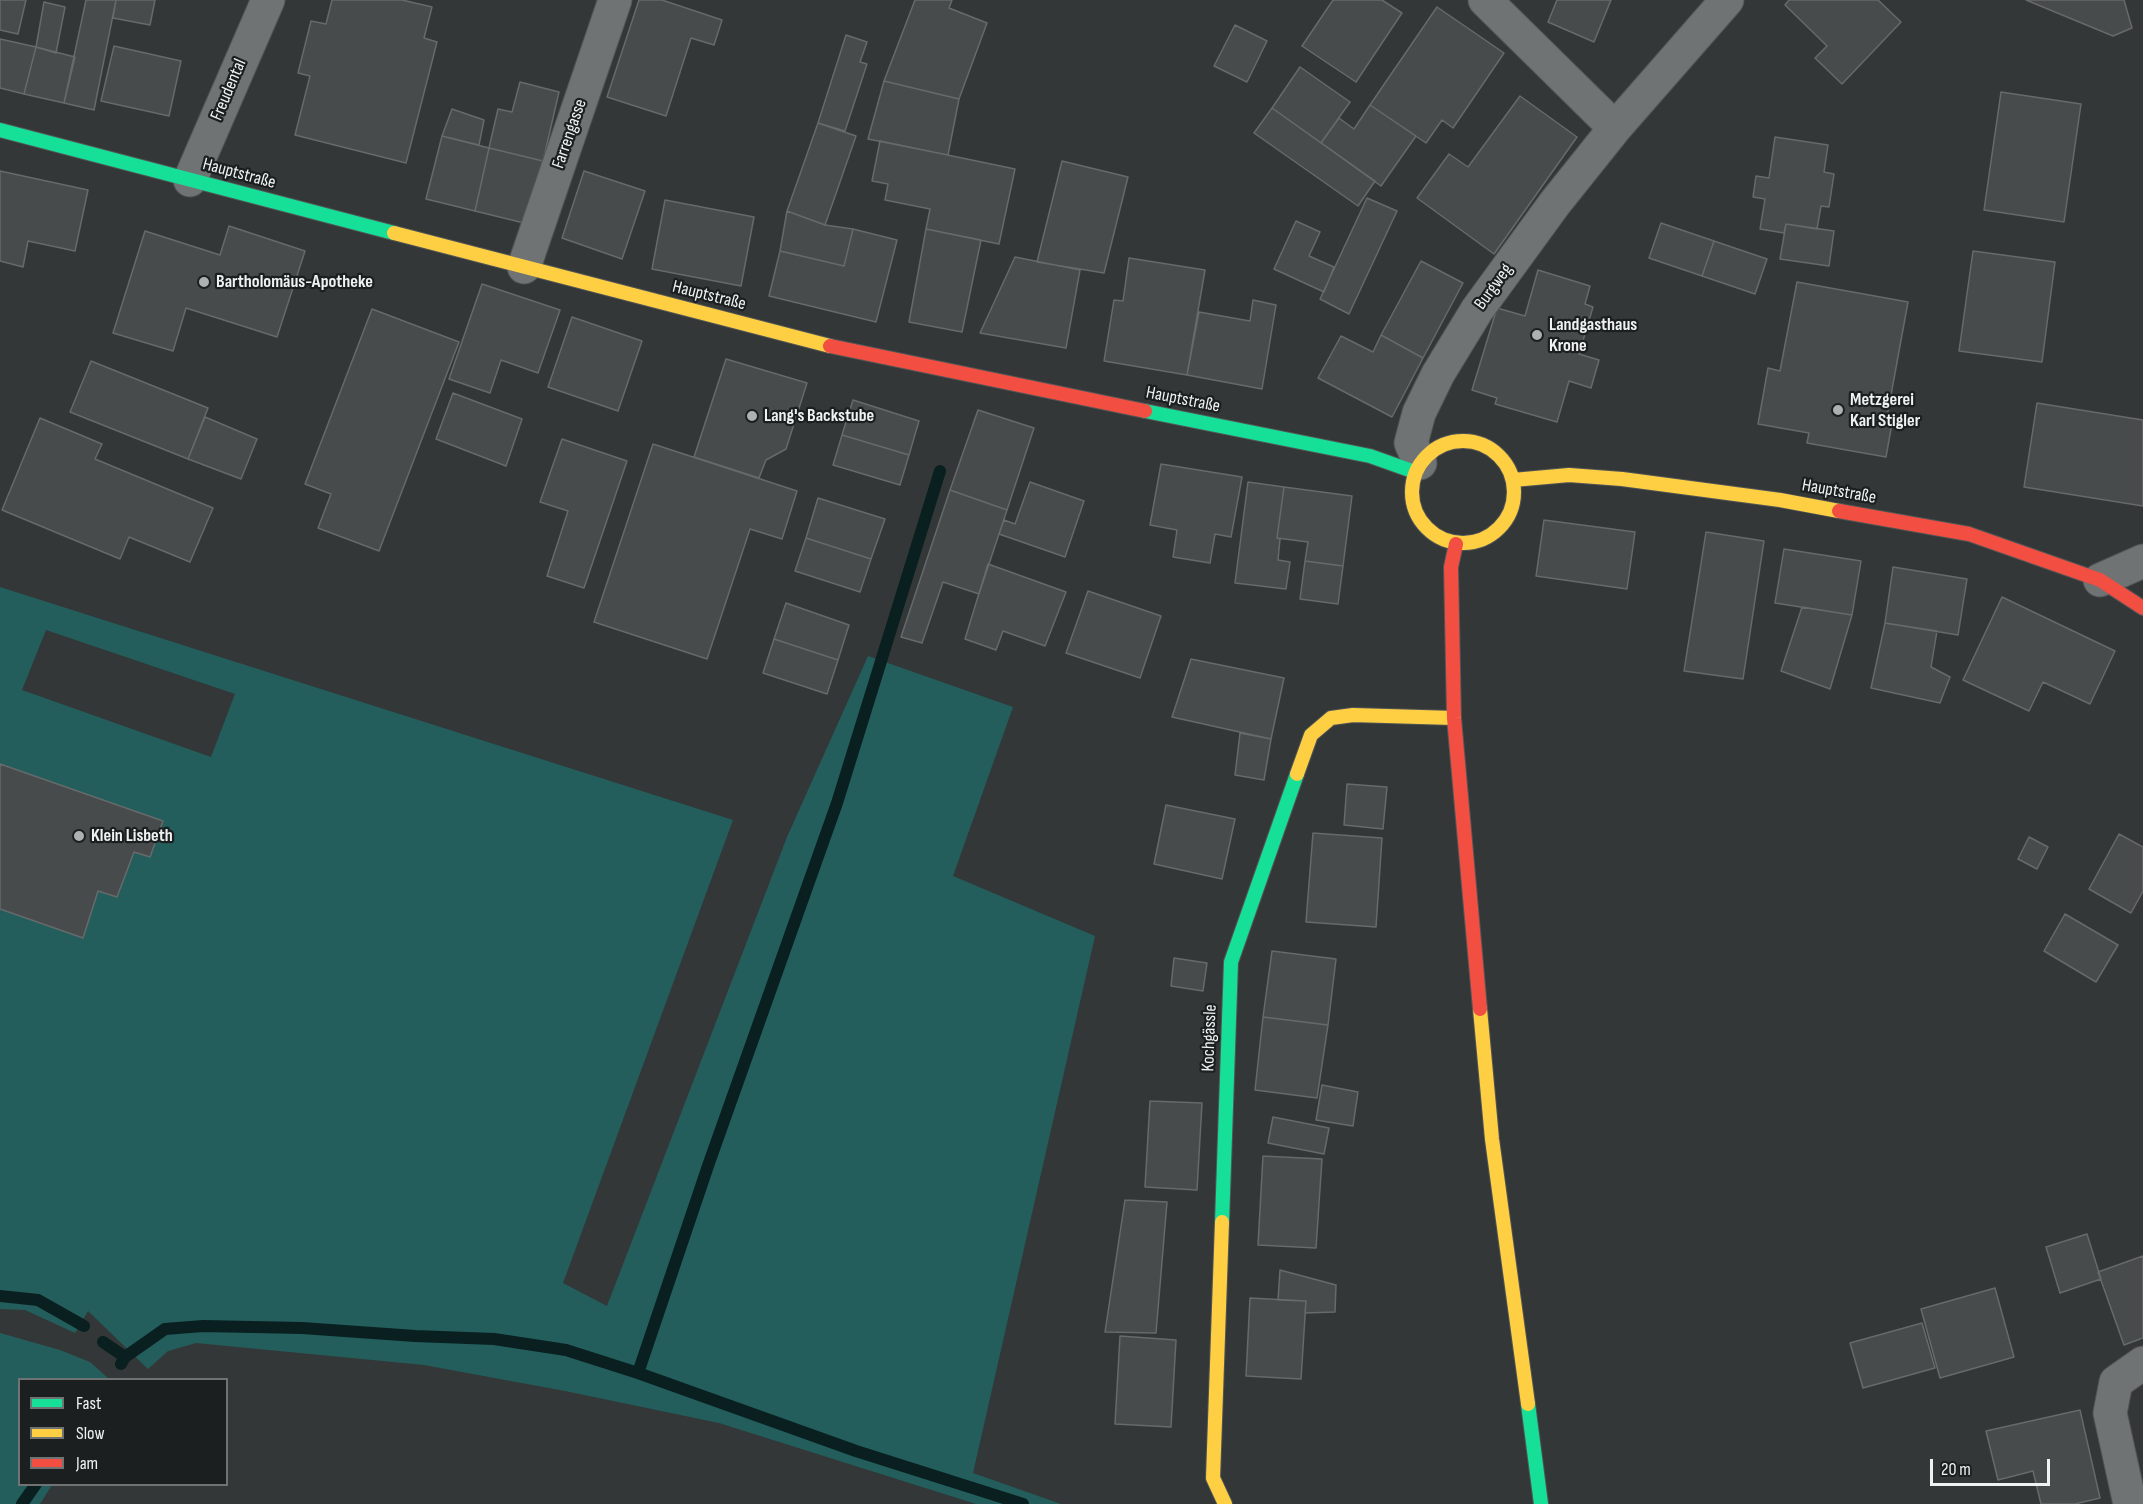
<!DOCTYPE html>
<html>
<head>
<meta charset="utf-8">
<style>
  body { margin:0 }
  #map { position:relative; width:2143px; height:1504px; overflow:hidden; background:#333737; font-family:"Sofia Sans Condensed",sans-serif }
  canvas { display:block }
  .legend { position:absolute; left:18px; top:1378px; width:210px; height:108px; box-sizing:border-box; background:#1c1f1f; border:2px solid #707373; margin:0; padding:8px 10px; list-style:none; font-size:18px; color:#eef2f2 }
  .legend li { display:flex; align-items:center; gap:12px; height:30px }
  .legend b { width:30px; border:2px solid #707373 }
  .scale { position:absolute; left:1930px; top:1459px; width:120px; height:27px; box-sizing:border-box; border:3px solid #eef2f2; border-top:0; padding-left:8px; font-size:18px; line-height:21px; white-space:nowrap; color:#eef2f2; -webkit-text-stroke:4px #1c1f1f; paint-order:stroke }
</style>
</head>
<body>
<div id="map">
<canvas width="2143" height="1504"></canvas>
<ul class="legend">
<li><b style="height:8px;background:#16e098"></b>Fast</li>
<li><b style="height:8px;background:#ffcf43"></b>Slow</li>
<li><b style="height:8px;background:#f24e42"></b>Jam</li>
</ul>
<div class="scale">20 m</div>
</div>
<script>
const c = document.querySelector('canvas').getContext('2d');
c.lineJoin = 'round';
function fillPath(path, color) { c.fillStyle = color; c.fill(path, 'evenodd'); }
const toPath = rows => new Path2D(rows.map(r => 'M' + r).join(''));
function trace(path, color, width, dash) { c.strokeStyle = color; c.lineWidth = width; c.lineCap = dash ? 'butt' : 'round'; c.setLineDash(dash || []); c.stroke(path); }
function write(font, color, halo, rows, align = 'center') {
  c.font = font + ' "Sofia Sans Condensed",sans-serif'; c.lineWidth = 4.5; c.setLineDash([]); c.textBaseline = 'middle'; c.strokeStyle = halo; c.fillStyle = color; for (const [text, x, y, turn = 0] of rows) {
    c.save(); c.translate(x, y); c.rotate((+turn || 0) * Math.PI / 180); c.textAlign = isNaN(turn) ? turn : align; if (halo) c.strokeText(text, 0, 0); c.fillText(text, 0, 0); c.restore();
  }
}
fillPath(toPath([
  [0,587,733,820,563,1283,607,1306,787,837,868,656,1013,707,953,876,1095,936,973,1473,1061,1504,976,1504,719,1423,565,1391,424,1365,196,1343,168,1351,148,1369,88,1311,75,1333,25,1310,0,1309],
  [46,630,235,694,211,757,22,690],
  [0,1333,60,1350,90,1362,109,1379,20,1380,20,1484,52,1485,40,1504,0,1504]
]), '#235e5d');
trace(toPath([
  [0,1296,38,1300,84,1326],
  [103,1342,125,1357],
  [121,1364,125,1357,165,1329,203,1326,302,1328,415,1336,494,1339,566,1350,638,1373,856,1451,1023,1504],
  [638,1373,709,1163,837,803,940,471],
  [22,1504,36,1484]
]), '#0a2020', 12);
const building = toPath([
  [0,0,26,0,18,34,0,30,0,0],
  [86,0,116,0,94,110,64,103,86,0],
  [116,0,155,0,150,25,113,18,116,0],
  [332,0,402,0,432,7,424,38,437,42,406,163,295,135,310,76,298,73,311,21,326,24,332,0],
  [639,0,662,0,722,20,714,45,691,38,666,116,607,97,639,0],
  [915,0,952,0,949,8,987,23,959,99,884,81,915,0],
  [1333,0,1382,0,1402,13,1356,82,1302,46,1333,0],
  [1557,0,1611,0,1594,42,1548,22,1557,0],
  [1789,0,1878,0,1901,22,1842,84,1815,58,1827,46,1785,5,1789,0],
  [2026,0,2124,0,2132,28,2113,36,2026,0],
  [44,2,65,7,56,53,36,47,44,2],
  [1437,7,1504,53,1453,128,1442,120,1426,143,1370,105,1437,7],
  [1235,25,1267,41,1247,82,1214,66,1235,25],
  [846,35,867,42,860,62,867,64,845,131,818,123,846,35],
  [0,39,36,47,24,94,0,88,0,39],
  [114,46,181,61,169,116,101,101,114,46],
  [36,47,75,57,64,103,24,94,36,47],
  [1300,67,1350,102,1321,143,1272,108,1300,67],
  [884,81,959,99,948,155,868,139,884,81],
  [520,82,559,92,543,161,489,148,498,109,512,112,520,82],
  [2001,92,2081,104,2064,222,1984,210,2001,92],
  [1520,96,1577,137,1494,254,1417,198,1449,154,1468,167,1520,96],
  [1370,105,1416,136,1381,186,1321,143,1339,118,1354,129,1370,105],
  [1272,108,1375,181,1358,206,1254,133,1272,108],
  [452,109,484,120,479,145,442,136,452,109],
  [818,123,856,136,825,225,787,211,818,123],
  [442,136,489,148,475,211,426,199,442,136],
  [1775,137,1828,145,1824,172,1834,174,1829,207,1821,206,1817,229,1786,224,1784,233,1760,229,1765,199,1753,197,1756,176,1769,178,1775,137],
  [880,141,1015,169,999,244,926,229,930,209,885,200,888,184,872,181,880,141],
  [489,148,543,161,528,224,475,211,489,148],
  [1062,161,1128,177,1104,273,1037,262,1062,161],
  [0,171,88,190,75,251,28,241,23,267,0,261,0,171],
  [584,171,645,191,622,259,562,238,584,171],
  [1367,198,1397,211,1349,314,1320,299,1367,198],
  [665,200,754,217,741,286,652,269,665,200],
  [787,211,825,225,853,229,844,266,780,251,787,211],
  [1296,221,1320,232,1309,256,1334,267,1324,292,1274,269,1296,221],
  [1661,223,1714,241,1702,276,1649,258,1661,223],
  [1786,224,1834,231,1829,266,1780,259,1786,224],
  [229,226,305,251,277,337,186,308,173,351,113,333,145,231,220,255,229,226],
  [853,229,897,240,876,322,769,296,780,251,844,266,853,229],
  [926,229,981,240,962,332,909,322,926,229],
  [1714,241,1767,259,1755,294,1702,276,1714,241],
  [1973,251,2055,262,2042,362,1959,351,1973,251],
  [1015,257,1080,270,1066,348,980,333,1015,257],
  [1129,258,1205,270,1187,375,1104,361,1114,300,1123,301,1129,258],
  [1421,261,1463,283,1423,358,1381,335,1421,261],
  [1538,270,1590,286,1585,304,1593,307,1579,354,1599,360,1591,388,1569,381,1557,422,1495,404,1497,398,1472,390,1497,308,1525,316,1538,270],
  [1797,282,1908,302,1887,417,1893,418,1886,457,1807,443,1809,433,1758,424,1768,368,1780,371,1797,282],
  [482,284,560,310,538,373,501,360,490,393,449,379,482,284],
  [1253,300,1276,305,1262,389,1187,375,1199,312,1250,321,1253,300],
  [372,309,459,342,379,551,318,528,331,494,305,484,372,309],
  [572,317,642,341,618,411,548,387,572,317],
  [1381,335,1423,358,1392,417,1318,378,1341,336,1373,352,1381,335],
  [726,359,807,383,786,449,766,460,759,478,694,457,726,359],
  [91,361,208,408,188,459,70,412,91,361],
  [453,393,522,419,506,466,436,439,453,393],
  [853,400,919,421,909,455,842,435,853,400],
  [2037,403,2143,420,2143,506,2024,487,2037,403],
  [978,410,1034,428,1007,510,950,490,978,410],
  [205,417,257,439,241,479,188,459,205,417],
  [40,418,102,444,95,459,213,508,190,562,129,537,120,559,2,510,40,418],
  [842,435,909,455,900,485,833,465,842,435],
  [562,439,627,461,584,588,547,576,568,511,540,502,562,439],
  [653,444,797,491,782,539,750,529,707,659,594,622,653,444],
  [1161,464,1242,477,1231,537,1215,534,1210,563,1173,557,1177,530,1150,525,1161,464],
  [1030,482,1084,501,1065,557,999,534,1004,520,1015,524,1030,482],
  [1248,482,1284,487,1277,538,1280,539,1278,560,1290,562,1286,589,1235,583,1248,482],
  [1284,487,1352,496,1343,566,1305,561,1308,542,1277,538,1284,487],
  [950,490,1007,510,979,594,943,582,922,643,901,637,950,490],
  [818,498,885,519,871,559,806,538,818,498],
  [1544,520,1635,532,1627,589,1536,576,1544,520],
  [1706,532,1764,541,1743,679,1684,671,1706,532],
  [806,538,871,559,860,592,795,571,806,538],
  [1784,549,1861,561,1852,615,1775,603,1784,549],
  [1305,561,1343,566,1338,604,1300,599,1305,561],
  [988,564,1066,592,1045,646,1003,631,996,650,965,639,988,564],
  [1893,567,1967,579,1958,635,1885,623,1893,567],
  [1088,591,1161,616,1140,678,1066,653,1088,591],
  [2002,597,2115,651,2090,704,2043,682,2029,711,1963,680,2002,597],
  [786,603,849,625,838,660,774,639,786,603],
  [1802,607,1852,615,1830,689,1781,671,1802,607],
  [1885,623,1937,631,1931,667,1950,677,1940,703,1871,688,1885,623],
  [774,639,838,660,827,694,763,673,774,639],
  [1191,659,1284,678,1271,739,1172,717,1191,659],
  [1240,733,1271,739,1264,780,1235,775,1240,733],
  [0,764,163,821,150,857,134,852,117,897,98,891,83,938,0,909,0,764],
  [1347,784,1387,787,1383,829,1344,825,1347,784],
  [1166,805,1235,819,1222,879,1154,864,1166,805],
  [1313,833,1382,838,1376,927,1306,922,1313,833],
  [2119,834,2143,847,2143,891,2131,913,2089,889,2119,834],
  [2029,837,2048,847,2037,869,2018,859,2029,837],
  [2065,914,2118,945,2096,982,2044,951,2065,914],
  [1272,951,1336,959,1328,1025,1263,1017,1272,951],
  [1174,958,1207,963,1203,991,1171,986,1174,958],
  [1263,1017,1328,1025,1317,1098,1255,1090,1263,1017],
  [1322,1085,1358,1092,1353,1126,1316,1120,1322,1085],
  [1150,1101,1202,1103,1197,1190,1145,1187,1150,1101],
  [1273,1117,1329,1128,1324,1154,1268,1143,1273,1117],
  [1263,1156,1322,1159,1316,1248,1258,1245,1263,1156],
  [1125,1200,1167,1202,1156,1333,1105,1332,1125,1200],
  [2087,1234,2101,1279,2060,1293,2046,1247,2087,1234],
  [2143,1256,2143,1338,2124,1345,2098,1272,2143,1256],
  [1280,1270,1336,1285,1335,1312,1305,1313,1306,1301,1278,1300,1280,1270],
  [1995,1288,2014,1357,1940,1378,1921,1309,1995,1288],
  [1250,1298,1306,1301,1301,1379,1246,1376,1250,1298],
  [1922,1323,1935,1368,1863,1388,1850,1343,1922,1323],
  [1120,1336,1176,1340,1171,1427,1115,1424,1120,1336],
  [2080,1410,2100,1498,2075,1504,2041,1504,2033,1471,1998,1480,1986,1431,2080,1410]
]);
fillPath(building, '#484b4b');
trace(building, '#676a6a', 1.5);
const street = toPath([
  [1485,0,1615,128],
  [190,180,268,0],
  [524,267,615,0],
  [1420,463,1411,443,1419,413,1438,374,1477,310,1555,203,1615,128,1727,0],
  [2100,580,2143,561],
  [2130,1504,2110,1413,2116,1382,2143,1363]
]);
const fast = toPath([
  [0,130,394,233],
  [1145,411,1370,456,1415,472],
  [1222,1222,1231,962,1297,774],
  [1528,1404,1541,1504]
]);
const slow = toPath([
  [394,233,830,346],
  '1412 492a51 51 0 1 1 102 0a51 51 0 1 1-102 0Z',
  [1513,480,1569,475,1622,479,1780,500,1839,511],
  [1297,774,1311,735,1331,718,1353,715,1454,718],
  [1480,1009,1492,1139,1528,1404],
  [1222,1222,1213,1478,1225,1504]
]);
const jam = toPath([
  [830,346,1145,411],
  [1839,511,1969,534,2100,580,2143,608],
  [1456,544,1451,567,1454,718,1480,1009]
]);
trace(street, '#525555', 35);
trace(fast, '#525555', 16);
trace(slow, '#525555', 16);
trace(jam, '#525555', 16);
trace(street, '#6f7373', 33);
trace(fast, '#16e098', 14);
trace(slow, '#ffcf43', 14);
trace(jam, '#f24e42', 14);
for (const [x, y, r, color] of [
  [204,282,6,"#adb1b1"],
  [1537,335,6,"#adb1b1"],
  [1838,410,6,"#adb1b1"],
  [752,416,6,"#adb1b1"],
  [79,836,6,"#adb1b1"]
]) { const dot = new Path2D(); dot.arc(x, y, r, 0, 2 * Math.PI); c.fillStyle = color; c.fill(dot); trace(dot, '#1c1f1f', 2); }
write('18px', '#eef2f2', '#1c1f1f', [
  ["Freudental",229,90,-67],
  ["Farrengasse",570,134,-71],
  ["Hauptstraße",239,174,15],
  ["Burgweg",1494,287,-54],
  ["Hauptstraße",709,296,14],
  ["Hauptstraße",1183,400,11],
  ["Hauptstraße",1839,492,10],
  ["Kochgässle",1210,1038,-88]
]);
write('bold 18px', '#eef2f2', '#1c1f1f', [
  ["Bartholomäus-Apotheke",216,282],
  ["Landgasthaus",1549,325],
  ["Krone",1549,346],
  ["Metzgerei",1850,400],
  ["Karl Stigler",1850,421],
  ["Lang's Backstube",764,416],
  ["Klein Lisbeth",91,836]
], 'left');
</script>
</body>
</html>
